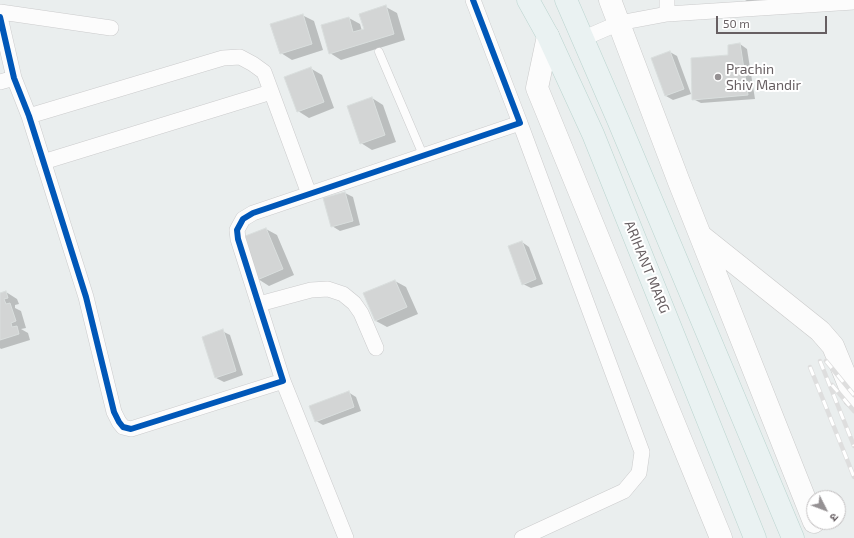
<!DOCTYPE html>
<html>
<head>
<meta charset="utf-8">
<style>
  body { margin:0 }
  #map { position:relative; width:854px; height:538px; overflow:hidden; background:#eaeeee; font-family:"Exo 2","Noto Sans Devanagari",sans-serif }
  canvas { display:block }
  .north { position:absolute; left:806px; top:490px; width:40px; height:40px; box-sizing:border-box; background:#fff; border:1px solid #c2bfc0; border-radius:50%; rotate:132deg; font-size:11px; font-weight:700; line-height:16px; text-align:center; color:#675f62 }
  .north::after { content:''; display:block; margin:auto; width:14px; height:18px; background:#959193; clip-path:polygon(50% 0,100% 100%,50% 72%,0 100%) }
  .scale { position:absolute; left:716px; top:16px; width:111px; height:18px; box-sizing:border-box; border:2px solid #675f62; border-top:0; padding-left:5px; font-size:12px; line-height:14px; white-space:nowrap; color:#675f62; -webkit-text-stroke:3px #fff; paint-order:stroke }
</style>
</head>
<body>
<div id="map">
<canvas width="854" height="538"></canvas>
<div class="north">उ</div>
<div class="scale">50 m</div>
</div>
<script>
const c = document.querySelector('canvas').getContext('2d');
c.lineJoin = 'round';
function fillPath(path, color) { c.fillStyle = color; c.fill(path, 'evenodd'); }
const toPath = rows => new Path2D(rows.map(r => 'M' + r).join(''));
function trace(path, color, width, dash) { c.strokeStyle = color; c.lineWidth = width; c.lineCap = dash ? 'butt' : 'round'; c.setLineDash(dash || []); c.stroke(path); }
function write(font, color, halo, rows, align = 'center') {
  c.font = font + ' "Exo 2",sans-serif'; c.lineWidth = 4; c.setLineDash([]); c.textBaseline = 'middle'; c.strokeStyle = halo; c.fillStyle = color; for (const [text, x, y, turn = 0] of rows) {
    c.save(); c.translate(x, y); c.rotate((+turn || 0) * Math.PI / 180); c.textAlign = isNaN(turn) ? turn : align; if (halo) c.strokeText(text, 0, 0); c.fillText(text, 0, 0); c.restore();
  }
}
fillPath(toPath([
  [745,0,767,0,767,2,751,3],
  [386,7,397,13,405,40,341,60,330,53,349,18,360,24,362,31,365,30],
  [302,15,314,21,323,50,292,60,281,53],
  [740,44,747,49,755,99,701,103,693,99],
  [670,52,677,56,691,94,673,100,666,96,652,59],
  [310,68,322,75,334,108,309,118,298,111],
  [372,98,383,105,396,142,372,150,361,143],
  [345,193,353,197,360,225,340,231,332,226],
  [266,229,277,235,294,275,269,286,258,279],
  [522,242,529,247,543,284,531,288,523,284],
  [395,281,406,287,418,314,387,327,376,321],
  [6,292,17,299,19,304,15,305,15,308,21,311,26,328,21,329,28,333,30,340,1,349,0,348,0,294],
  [222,331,230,335,243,375,224,382,216,378,203,337],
  [348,392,356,397,361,411,323,425,316,421]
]), '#0003');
const building = toPath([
  [386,5,394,34,329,54,321,25,349,17,353,32,364,29,359,14,386,5],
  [303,14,312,44,280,54,270,24,303,14],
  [740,43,748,95,692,100,691,58,728,55,728,45,740,43],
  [670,51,684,89,665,96,651,58,670,51],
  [311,67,324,102,297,112,284,77,311,67],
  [372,97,385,135,360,144,347,106,372,97],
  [345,192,353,221,331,227,323,198,345,192],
  [266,228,283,269,257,280,240,238,266,228],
  [522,241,536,279,522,285,508,246,522,241],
  [395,280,407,307,375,321,363,293,395,280],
  [6,291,8,298,4,299,6,304,10,303,16,321,11,323,12,327,17,326,19,334,0,340,0,293,6,291],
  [223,329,236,371,215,378,202,337,223,329],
  [349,391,354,407,315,422,309,406,349,391]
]);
fillPath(building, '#d3d5d5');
trace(building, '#d9dedd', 1);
const lane = toPath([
  [379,52,423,155]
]);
const street = toPath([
  [667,0,667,14],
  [0,12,111,28],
  [0,17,14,78,29,116,86,297,114,412,119,422,123,427,131,429,283,381,238,239,237,230,243,219,253,213,520,123,473,0],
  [582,39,619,23,667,14,854,2],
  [0,82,14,78],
  [29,116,223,58,240,57,253,64,264,72,309,194],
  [520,123,642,452,639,473,624,491,522,538],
  [43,162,271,92],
  [259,304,311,290,328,289,343,294,354,303,361,313,376,348],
  [283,381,346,538]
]);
const secondary = toPath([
  [610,0,679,182,814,522],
  [548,36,537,88,721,538],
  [701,236,820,331,833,346,854,397]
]);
const primary = toPath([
  [528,0,548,36,593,134,755,538],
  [566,0,618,120,793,538]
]);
trace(lane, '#cbcbcc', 9);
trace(street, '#cbcbcc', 16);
trace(secondary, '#cacaca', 23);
trace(primary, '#bad4cf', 23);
trace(lane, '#fcfcfc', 8);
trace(street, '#fcfcfc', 15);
trace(secondary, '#fcfcfc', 22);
trace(primary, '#eaf2f2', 22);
const rail = toPath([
  [820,361,854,446],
  [826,361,854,395],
  [810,367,854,477],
  [832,385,854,411]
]);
trace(rail, '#dedede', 4.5);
trace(rail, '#fff', 3, [9]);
trace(toPath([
  [0,17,14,78,29,116,86,297,114,412,119,422,123,427,131,429,283,381,238,239,237,230,243,219,253,213,520,123,473,0]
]), '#0057b8', 6);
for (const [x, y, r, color] of [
  [718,77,4,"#959193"]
]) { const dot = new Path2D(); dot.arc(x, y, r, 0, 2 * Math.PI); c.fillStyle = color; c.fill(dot); trace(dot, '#fff', 1.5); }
write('14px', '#675f62', '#fff', [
  ["Prachin",726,69],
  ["Shiv Mandir",726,85]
], 'left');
write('14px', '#675f62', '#fff', [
  ["ARIHANT MARG",647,267,68]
]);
</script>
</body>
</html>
